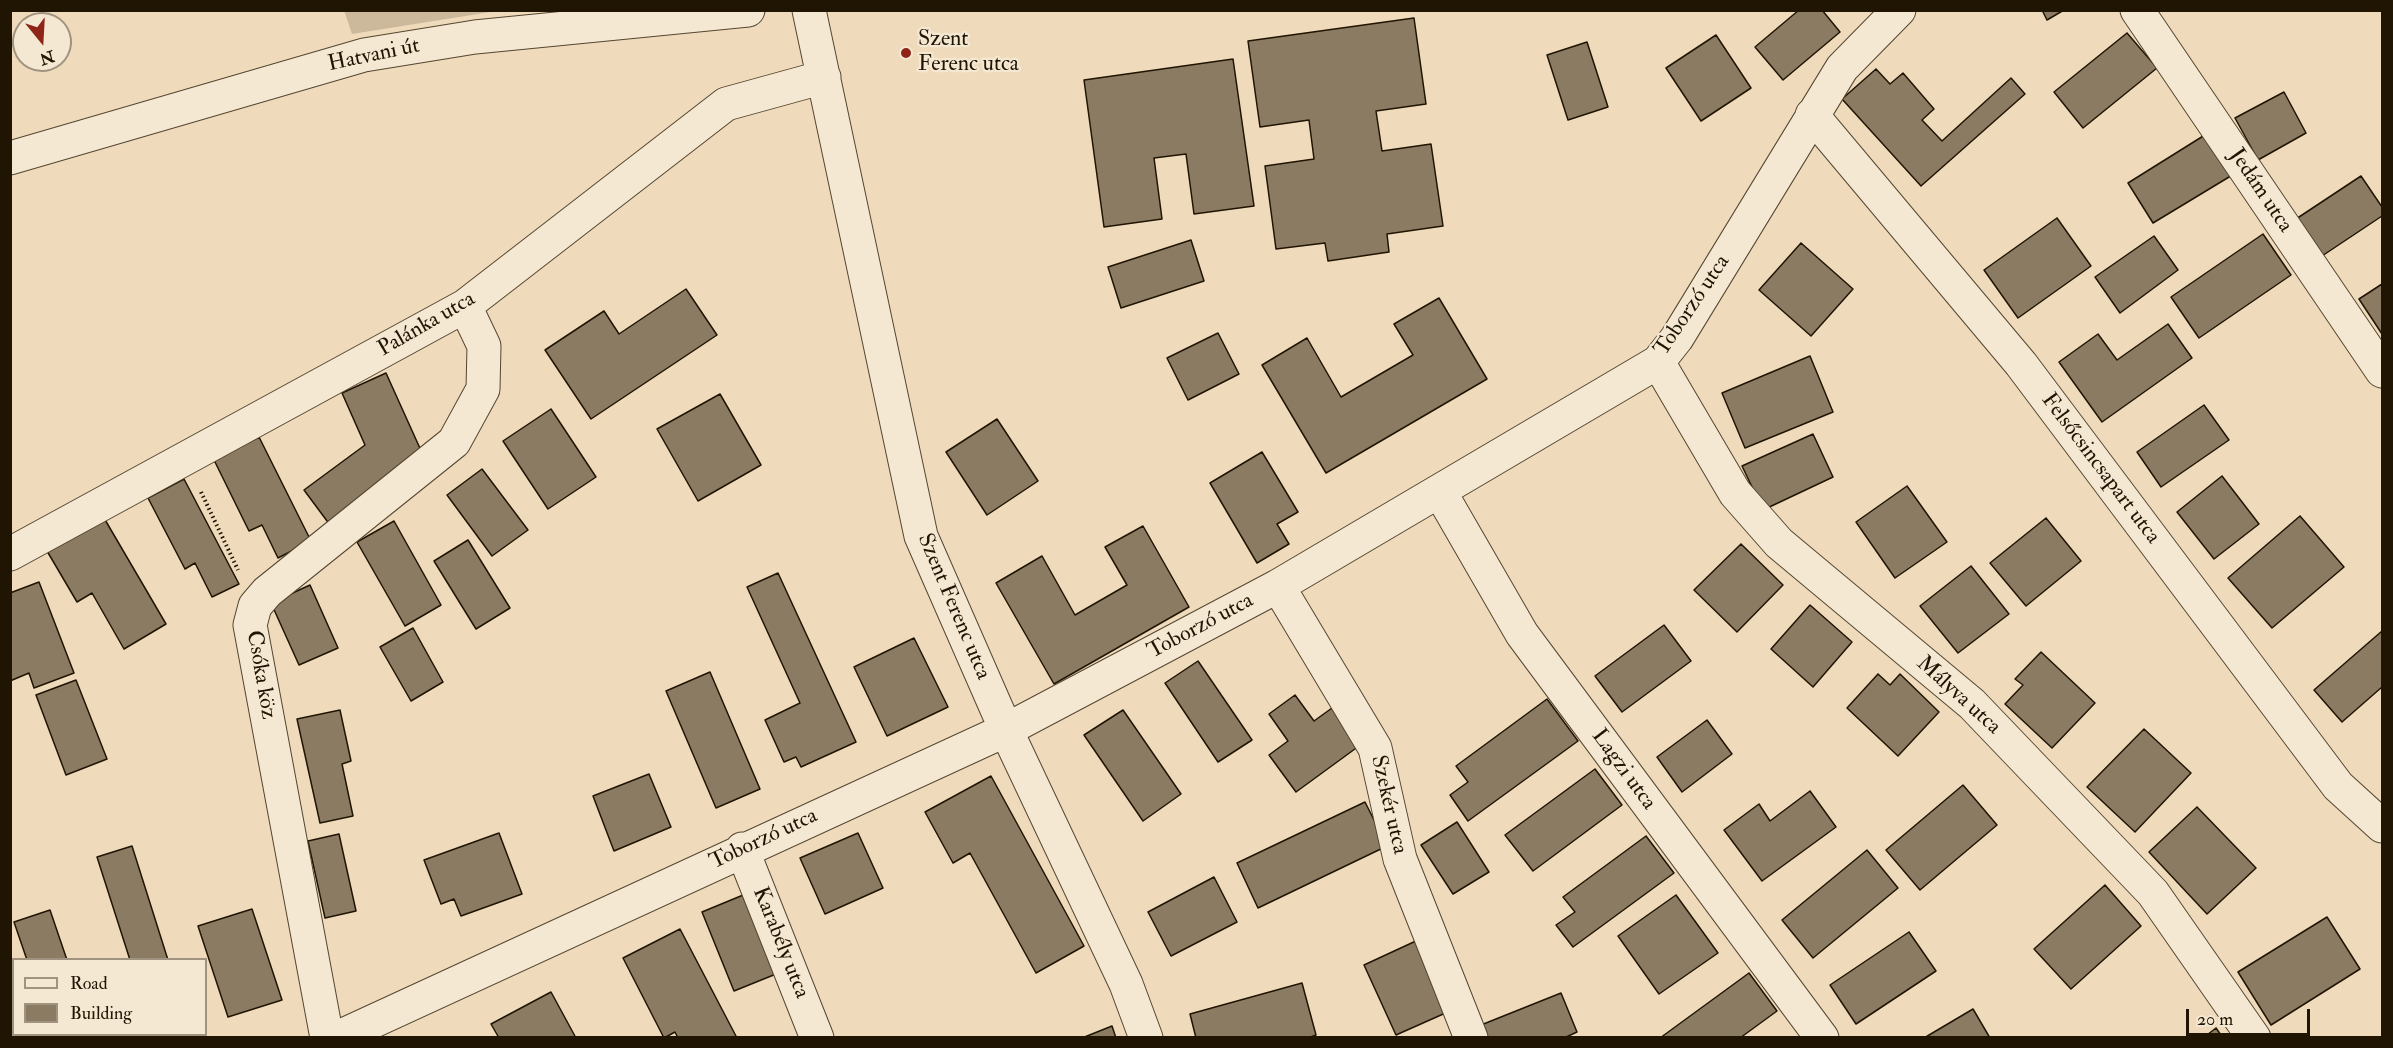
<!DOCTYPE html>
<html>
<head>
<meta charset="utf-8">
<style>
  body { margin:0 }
  #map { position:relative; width:2393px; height:1048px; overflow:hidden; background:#efdbbb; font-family:"IM FELL Double Pica",serif }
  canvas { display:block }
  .frame { position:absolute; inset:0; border:12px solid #201403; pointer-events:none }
  .legend { position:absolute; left:12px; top:958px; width:195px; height:78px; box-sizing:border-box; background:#f5e8d3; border:2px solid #a09380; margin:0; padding:8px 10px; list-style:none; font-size:18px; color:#201403 }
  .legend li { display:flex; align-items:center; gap:12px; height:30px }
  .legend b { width:30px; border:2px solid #a09380 }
  .north { position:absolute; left:12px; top:12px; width:60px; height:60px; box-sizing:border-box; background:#f5e8d3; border:2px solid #a09380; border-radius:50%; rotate:162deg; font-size:16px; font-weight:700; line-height:24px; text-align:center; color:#201403 }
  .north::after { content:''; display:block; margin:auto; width:21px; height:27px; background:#8f2418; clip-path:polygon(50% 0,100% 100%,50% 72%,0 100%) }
  .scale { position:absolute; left:2186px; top:1009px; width:124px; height:27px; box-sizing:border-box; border:3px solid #201403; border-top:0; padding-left:8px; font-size:18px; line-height:21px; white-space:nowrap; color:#201403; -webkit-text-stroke:4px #f5e8d3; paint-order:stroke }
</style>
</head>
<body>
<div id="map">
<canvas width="2393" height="1048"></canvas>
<div class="frame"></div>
<ul class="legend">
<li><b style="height:8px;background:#f5e8d3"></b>Road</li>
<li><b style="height:16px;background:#8c7b63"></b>Building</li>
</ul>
<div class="north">N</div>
<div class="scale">20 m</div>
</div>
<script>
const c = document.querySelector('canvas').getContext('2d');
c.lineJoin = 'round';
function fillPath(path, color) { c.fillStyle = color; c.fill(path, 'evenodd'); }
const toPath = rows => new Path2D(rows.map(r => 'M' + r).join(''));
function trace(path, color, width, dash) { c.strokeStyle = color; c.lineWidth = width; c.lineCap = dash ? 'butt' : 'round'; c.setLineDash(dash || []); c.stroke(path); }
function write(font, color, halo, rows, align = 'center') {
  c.font = font + ' "IM FELL Double Pica",serif'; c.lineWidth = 4.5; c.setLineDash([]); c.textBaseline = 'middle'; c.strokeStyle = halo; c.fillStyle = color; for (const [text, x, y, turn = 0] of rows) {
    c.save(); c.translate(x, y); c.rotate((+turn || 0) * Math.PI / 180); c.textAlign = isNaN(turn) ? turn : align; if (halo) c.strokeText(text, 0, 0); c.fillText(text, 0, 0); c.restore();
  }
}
fillPath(toPath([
  [344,10,497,10,497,11,352,34]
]), '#ccb99c');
const building = toPath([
  [1799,10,1822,10,1840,32,1783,80,1755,47,1799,10],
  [2042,10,2064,10,2047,20,2042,10],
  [1414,18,1426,104,1376,111,1382,151,1431,144,1443,226,1387,234,1389,252,1328,261,1325,243,1276,249,1265,166,1314,159,1309,120,1260,127,1248,41,1414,18],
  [2127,33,2157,68,2083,128,2054,92,2127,33],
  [1716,35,1751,88,1701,121,1666,68,1716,35],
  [1587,42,1608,107,1568,120,1547,55,1587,42],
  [1233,59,1254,206,1194,214,1186,154,1154,158,1162,219,1104,227,1084,80,1233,59],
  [1876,69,1890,84,1903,73,1934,109,1922,120,1942,141,2011,78,2025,94,1921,186,1842,99,1876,69],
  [2284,92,2306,133,2258,160,2235,118,2284,92],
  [2208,133,2234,174,2153,223,2128,183,2208,133],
  [2361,176,2382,207,2382,216,2322,256,2296,219,2361,176],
  [2057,218,2091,266,2018,318,1984,270,2057,218],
  [2263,234,2291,275,2199,338,2171,297,2263,234],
  [2154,236,2178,270,2120,313,2095,277,2154,236],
  [1191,240,1204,281,1121,308,1108,267,1191,240],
  [1801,243,1853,289,1811,336,1759,290,1801,243],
  [2382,284,2382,334,2359,299,2382,284],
  [686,289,717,335,591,419,545,350,604,311,619,334,686,289],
  [1439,298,1487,379,1326,473,1262,365,1307,338,1341,397,1413,355,1394,324,1439,298],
  [2168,324,2192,358,2102,422,2059,362,2098,334,2117,360,2168,324],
  [1218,333,1239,374,1188,400,1167,358,1218,333],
  [1810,356,1833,412,1745,448,1722,393,1810,356],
  [386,373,423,455,330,525,304,490,365,445,342,393,386,373],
  [720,394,761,465,698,501,657,429,720,394],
  [2204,405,2229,440,2161,487,2137,452,2204,405],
  [551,409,596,477,548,509,503,441,551,409],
  [997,419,1038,481,987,515,946,452,997,419],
  [1813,434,1833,477,1763,510,1742,466,1813,434],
  [259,437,311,541,278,558,262,525,249,531,214,460,259,437],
  [1262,452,1298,512,1277,524,1289,544,1257,563,1210,483,1262,452],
  [482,469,528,530,492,556,447,495,482,469],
  [2222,476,2259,524,2214,559,2177,512,2222,476],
  [184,479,239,584,212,597,195,563,185,569,148,498,184,479],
  [1907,486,1947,542,1895,578,1856,522,1907,486],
  [2300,516,2344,567,2272,628,2228,578,2300,516],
  [104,518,166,624,124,649,92,593,77,602,47,551,104,518],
  [2046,518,2081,561,2026,606,1990,563,2046,518],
  [394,521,441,605,405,626,357,542,394,521],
  [1143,526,1189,607,1054,684,996,583,1042,556,1075,615,1127,585,1105,547,1143,526],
  [468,540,510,608,476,629,434,561,468,540],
  [1741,544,1783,585,1737,632,1694,590,1741,544],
  [1971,566,2009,614,1958,653,1920,606,1971,566],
  [778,573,856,742,801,767,796,757,784,762,765,720,800,703,747,587,778,573],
  [39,582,74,673,34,688,29,673,10,681,10,593,39,582],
  [310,585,338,648,299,665,271,603,310,585],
  [1810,605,1852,642,1813,687,1771,649,1810,605],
  [1664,625,1691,661,1622,712,1595,676,1664,625],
  [413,628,443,682,411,701,380,647,413,628],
  [2382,631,2382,687,2342,722,2314,690,2382,631],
  [914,638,948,707,887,736,854,667,914,638],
  [2041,652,2095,703,2052,748,2005,704,2023,685,2015,679,2041,652],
  [1198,661,1252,740,1218,762,1165,683,1198,661],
  [710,672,760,789,716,808,666,691,710,672],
  [1878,674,1890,685,1900,674,1939,712,1898,756,1847,708,1878,674],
  [76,680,107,759,66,775,36,695,76,680],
  [1295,695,1314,721,1332,708,1359,746,1296,792,1269,755,1288,741,1269,714,1295,695],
  [1547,699,1578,741,1468,821,1450,795,1468,782,1456,766,1547,699],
  [340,710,351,761,342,764,353,816,320,823,297,719,340,710],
  [1123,710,1181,794,1143,821,1084,735,1123,710],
  [1707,720,1732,754,1682,792,1657,757,1707,720],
  [2144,729,2191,773,2135,832,2087,787,2144,729],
  [1595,769,1622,805,1533,871,1505,835,1595,769],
  [649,774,671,827,614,851,593,796,649,774],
  [991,776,1084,946,1036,973,970,853,953,863,925,812,991,776],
  [1963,785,1997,825,1920,890,1886,850,1963,785],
  [1810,791,1836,827,1762,881,1724,830,1759,804,1770,821,1810,791],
  [1365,802,1387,846,1258,908,1237,863,1365,802],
  [2197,807,2256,868,2207,914,2149,852,2197,807],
  [1457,822,1489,872,1453,894,1421,845,1457,822],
  [499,833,522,894,461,916,454,899,441,904,424,860,499,833],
  [858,833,883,888,825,914,800,858,858,833],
  [339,834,356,911,325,918,308,841,339,834],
  [1646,836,1674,873,1573,947,1556,925,1575,912,1563,897,1646,836],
  [132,846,168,960,130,960,97,857,132,846],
  [1867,850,1898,888,1813,958,1782,920,1867,850],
  [1214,877,1237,922,1171,956,1148,912,1214,877],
  [2105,885,2141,926,2071,989,2034,949,2105,885],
  [748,893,781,972,734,991,702,912,748,893],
  [1676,895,1718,953,1659,994,1618,936,1676,895],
  [252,909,282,1000,228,1017,198,926,252,909],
  [50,910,67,960,27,960,14,922,50,910],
  [2327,917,2360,969,2271,1025,2238,972,2327,917],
  [680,929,737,1038,678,1038,675,1032,664,1038,623,958,680,929],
  [1909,932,1936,971,1856,1024,1830,985,1909,932],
  [1418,940,1450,1011,1396,1035,1364,965,1418,940],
  [1749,973,1777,1011,1740,1038,1660,1038,1749,973],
  [1302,983,1316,1035,1308,1038,1196,1038,1190,1014,1302,983],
  [551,992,576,1038,499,1038,491,1024,551,992],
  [1561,993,1577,1032,1564,1038,1486,1038,1481,1025,1561,993],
  [1973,1009,1990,1038,1924,1038,1973,1009],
  [1112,1026,1116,1038,1082,1038,1112,1026],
  [2216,1028,2223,1038,2203,1038,2216,1028],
  [52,1034,92,1034,93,1038,53,1038,52,1034]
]);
fillPath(building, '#8c7b63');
trace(building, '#201403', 1.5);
const street = toPath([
  [809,10,921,536,1006,730,1126,984,1146,1038],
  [2137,10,2382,371],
  [1812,115,2021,364,2338,786,2382,826],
  [10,158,364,55,475,37,748,10],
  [1658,362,1735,493,1779,543,1972,704,2153,893,2254,1038],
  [1440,492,1522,634,1822,1038],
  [10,554,465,306,726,104,824,77],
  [1278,586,1375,748,1400,859,1471,1038],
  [742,849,817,1038],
  [327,1038,250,625,255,606,267,592,454,442,483,389,484,346,465,306],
  [337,1038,1006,730,1278,586,1658,362,1677,338,1842,68,1899,10]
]);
trace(street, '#544631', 35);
trace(toPath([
  [201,492,238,570]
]), '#201403', 4, [1.5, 3]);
trace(street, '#f5e8d3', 33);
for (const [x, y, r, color] of [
  [906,53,6,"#8f2418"]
]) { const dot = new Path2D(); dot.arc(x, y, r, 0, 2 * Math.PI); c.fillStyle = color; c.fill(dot); trace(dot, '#f5e8d3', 2); }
write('22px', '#201403', '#f5e8d3', [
  ["Szent",918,40],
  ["Ferenc utca",918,65]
], 'left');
write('22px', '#201403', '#f5e8d3', [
  ["Hatvani út",374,56,-12],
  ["Jedám utca",2260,191,56],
  ["Toborzó utca",1693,306,-56],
  ["Palánka utca",427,325,-30],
  ["Felsőcsincsapart utca",2100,469,53],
  ["Szent Ferenc utca",953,607,67],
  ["Toborzó utca",1201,627,-28],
  ["Csóka köz",260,675,80],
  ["Mályva utca",1958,696,42],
  ["Lagzi utca",1623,770,54],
  ["Szekér utca",1388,805,77],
  ["Toborzó utca",764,840,-25],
  ["Karabély utca",780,943,68]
]);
</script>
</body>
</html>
